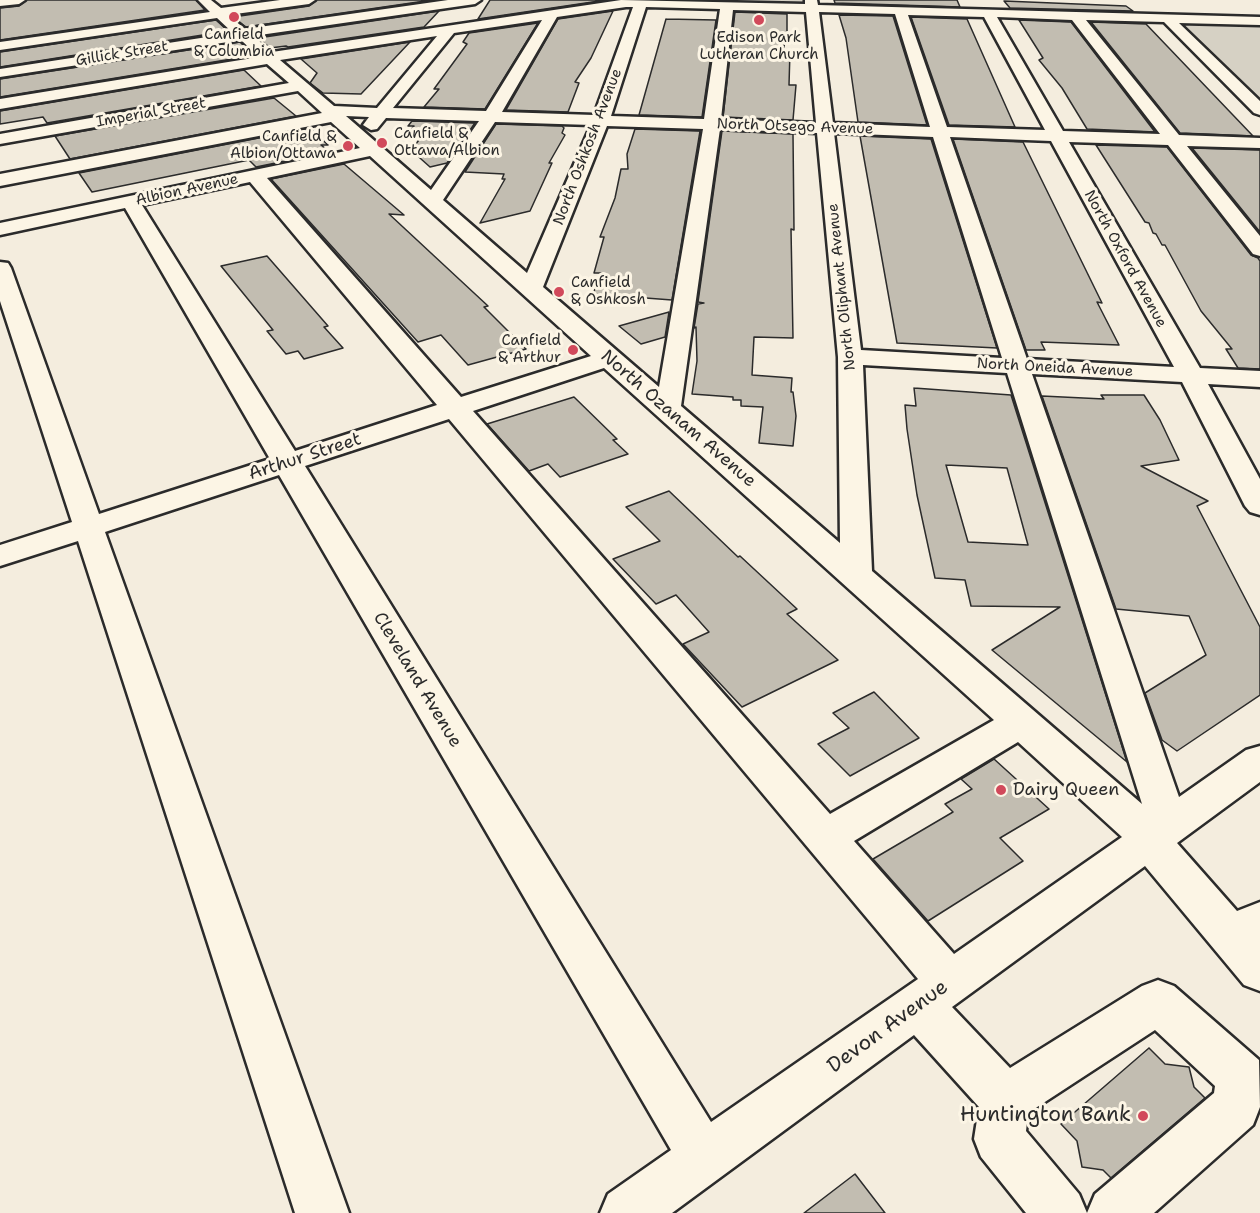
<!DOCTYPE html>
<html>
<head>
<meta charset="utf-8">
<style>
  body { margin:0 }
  canvas { display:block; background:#f4edde }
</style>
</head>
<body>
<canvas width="1260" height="1213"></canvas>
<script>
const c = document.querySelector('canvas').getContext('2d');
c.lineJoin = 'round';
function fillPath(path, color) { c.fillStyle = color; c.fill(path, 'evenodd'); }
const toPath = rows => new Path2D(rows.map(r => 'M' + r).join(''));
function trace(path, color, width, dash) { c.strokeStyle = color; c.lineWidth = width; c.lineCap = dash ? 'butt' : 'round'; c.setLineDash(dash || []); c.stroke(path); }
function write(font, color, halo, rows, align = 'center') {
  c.font = font + ' "Shantell Sans",sans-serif'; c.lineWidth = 6; c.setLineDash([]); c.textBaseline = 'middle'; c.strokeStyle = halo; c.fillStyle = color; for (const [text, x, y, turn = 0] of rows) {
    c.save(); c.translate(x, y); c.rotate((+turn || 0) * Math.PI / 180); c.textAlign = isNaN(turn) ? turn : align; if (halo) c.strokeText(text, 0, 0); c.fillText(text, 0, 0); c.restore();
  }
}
fillPath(toPath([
  [629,0,804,0,804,4,628,1],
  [1189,21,1260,23,1260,99,1182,24]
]), '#d6d1c4');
const building = toPath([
  [27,0,196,0,205,10,0,40,0,8,19,6,27,0],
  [317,0,432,0,246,27,233,17,309,6,317,0],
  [490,0,606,0,478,19,490,0],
  [834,0,957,0,960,7,835,3,834,0],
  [1004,1,1126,6,1133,11,1010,8,1004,1],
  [439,11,424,27,288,47,286,46,270,48,258,38,439,11],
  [613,11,591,58,575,82,579,83,568,112,506,110,558,19,613,11],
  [735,12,787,14,787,35,783,50,790,51,789,85,796,85,793,120,723,117,735,12],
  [839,15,893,16,927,125,858,122,846,38,839,15],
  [911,17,967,19,1015,127,949,125,911,17],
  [666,19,716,20,702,117,639,115,666,19],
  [216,20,228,31,0,67,0,52,216,20],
  [1019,20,1071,22,1155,132,1087,129,1062,88,1039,60,1043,58,1019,20],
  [1091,22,1146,24,1253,136,1180,133,1091,22],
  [538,23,485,109,424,107,439,89,434,89,467,44,463,42,469,33,538,23],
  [240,42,249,51,227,54,232,59,0,97,0,79,240,42],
  [410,42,361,94,323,93,310,83,317,73,301,59,410,42],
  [244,70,261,86,47,123,43,117,0,124,0,111,244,70],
  [274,98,296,116,70,159,55,136,274,98],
  [412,121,475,123,447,163,430,167,411,150,423,135,407,135,414,126,408,126,412,121],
  [496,124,562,126,564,128,562,133,565,135,549,163,552,163,530,211,480,223,505,179,502,179,504,174,465,172,496,124],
  [310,128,328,145,321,145,330,152,256,167,249,160,92,192,79,173,310,128],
  [635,129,700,131,672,300,593,294,601,273,594,273,604,237,600,237,615,198,621,169,628,169,627,154,635,129],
  [722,131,793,134,794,230,791,229,793,338,754,337,752,375,792,378,791,392,793,392,796,416,793,446,759,443,763,407,741,406,741,400,733,400,733,397,692,394,697,361,696,327,694,328,698,304,704,303,698,302,722,131],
  [860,136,931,139,997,348,897,343,860,136],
  [953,139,1023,142,1102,303,1097,302,1119,345,1041,342,1045,350,1026,350,953,139],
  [1096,145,1167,147,1251,255,1258,258,1260,261,1260,369,1238,368,1226,349,1232,349,1201,311,1165,245,1162,245,1156,234,1153,233,1149,223,1145,222,1096,145],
  [1192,148,1260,150,1260,232,1192,148],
  [344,164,404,215,389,214,488,306,484,307,526,349,468,365,441,335,418,342,271,179,344,164],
  [267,256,328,326,324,327,343,348,304,359,298,351,286,354,267,331,273,330,221,266,267,256],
  [669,312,665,337,641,344,619,326,669,312],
  [914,388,1011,395,1127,762,992,650,1060,607,971,606,965,580,935,578,917,495,907,429,905,405,916,406,914,388],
  [946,465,1007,468,1028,545,968,542,946,465],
  [1101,395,1144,395,1160,420,1179,460,1141,466,1208,501,1197,506,1260,627,1260,695,1177,751,1162,740,1145,693,1206,655,1189,616,1116,609,1042,396,1104,399,1101,395],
  [574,397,617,439,613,440,628,454,560,477,548,464,529,471,487,424,574,397],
  [669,491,738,557,740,556,797,609,787,614,838,660,742,707,683,644,709,632,676,595,656,604,613,559,660,541,626,507,669,491],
  [874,692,919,738,850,776,818,744,849,728,833,713,874,692],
  [994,759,1049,809,1000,838,1023,861,928,921,873,859,953,812,945,804,972,789,961,779,994,759],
  [1149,1048,1165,1064,1189,1067,1194,1087,1205,1098,1111,1178,1103,1170,1082,1167,1077,1141,1061,1124,1149,1048],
  [855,1174,885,1213,804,1213,855,1174]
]);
fillPath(building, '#c2bdb1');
trace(building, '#2b2b2b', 1.5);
const minor = toPath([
  [0,0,25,0,19,4,0,6,0,0],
  [198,0,211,0,221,8,280,0,315,0,309,4,228,15,245,29,448,0,481,0,475,4,253,36,272,52,621,0,805,4,805,0,817,0,818,5,1260,17,1260,25,1179,23,1260,101,1260,115,1254,113,1164,22,1086,20,1179,135,1260,138,1260,148,1187,146,1260,236,1260,256,1253,254,1168,145,1069,142,1200,368,1260,371,1260,387,1208,384,1260,479,1260,515,1250,512,1245,506,1182,382,1032,374,1179,797,1246,750,1260,746,1260,782,1177,843,1237,911,1260,902,1260,991,1244,985,1145,866,952,1007,1010,1068,1142,986,1158,980,1174,986,1259,1060,1260,1107,1253,1125,1154,1213,1087,1213,1095,1194,1214,1093,1215,1086,1155,1030,1028,1113,1026,1131,1079,1194,1087,1213,1026,1213,981,1157,974,1139,979,1107,914,1035,672,1213,600,1213,608,1194,671,1150,279,475,105,532,349,1213,295,1213,78,541,0,566,0,545,72,522,0,301,0,262,8,263,11,268,99,514,270,459,125,208,0,235,0,223,360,148,331,122,0,186,0,174,322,113,298,91,0,144,0,134,289,83,267,64,0,109,0,99,259,57,241,40,0,77,0,69,233,33,217,18,0,50,0,42,210,12,198,0],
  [626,7,633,7,594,115,502,112,557,17,626,7],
  [646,7,720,9,704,119,611,116,646,7],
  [733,10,806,12,816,123,721,119,733,10],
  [819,12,895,14,930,127,833,123,819,12],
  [908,15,984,17,1045,130,947,127,908,15],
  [997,17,1072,20,1160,134,1063,131,997,17],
  [542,20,486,111,393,108,454,33,542,20],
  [437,36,377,108,334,106,280,60,437,36],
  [346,116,369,117,363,125,371,130,377,129,386,118,479,121,431,190,346,116],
  [495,122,591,125,527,273,443,200,495,122],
  [607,126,703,129,659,387,543,287,607,126],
  [720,129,817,133,838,357,840,543,681,406,720,129],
  [834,133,933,137,1002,358,861,350,834,133],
  [950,137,1051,141,1174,367,1027,359,950,137],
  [370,156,591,356,461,397,267,178,370,156],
  [250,182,437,405,295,451,142,205,250,182],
  [863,365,1007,373,1142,804,872,571,863,365],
  [604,368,994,720,830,814,473,411,604,368],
  [449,419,918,979,711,1122,305,466,449,419],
  [1018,742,1122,837,954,954,854,841,1018,742]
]);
trace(minor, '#2b2b2b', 5);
fillPath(minor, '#fcf5e5');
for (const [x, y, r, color] of [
  [234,17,6,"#d1495b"],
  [759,20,6,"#d1495b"],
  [382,143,6,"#d1495b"],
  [348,146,6,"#d1495b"],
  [559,292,6,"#d1495b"],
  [573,350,6,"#d1495b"],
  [1001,790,6,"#d1495b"],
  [1143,1116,6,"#d1495b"]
]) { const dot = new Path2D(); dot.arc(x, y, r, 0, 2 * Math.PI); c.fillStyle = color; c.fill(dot); trace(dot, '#fcf5e5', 2); }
write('15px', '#2b2b2b', '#fcf5e5', [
  ["Canfield",234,35],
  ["& Columbia",234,52],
  ["Edison Park",759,38],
  ["Lutheran Church",759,55],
  ["Canfield &",394,134,"left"],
  ["Ottawa/Albion",394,151,"left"],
  ["Canfield &",336,137,"right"],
  ["Albion/Ottawa",336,154,"right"],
  ["Canfield",571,283,"left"],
  ["& Oshkosh",571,300,"left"],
  ["Canfield",561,341,"right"],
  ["& Arthur",561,358,"right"]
]);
write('15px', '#2b2b2b', '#fcf5e5', [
  ["Gillick Street",122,54,-9],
  ["Imperial Street",151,113,-10],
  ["North Otsego Avenue",795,127,2],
  ["North Oshkosh Avenue",588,147,-69],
  ["Albion Avenue",187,190,-12],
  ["North Oxford Avenue",1125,259,61],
  ["North Oliphant Avenue",842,287,-96],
  ["North Oneida Avenue",1055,368,3]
]);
write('18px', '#2b2b2b', '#fcf5e5', [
  ["North Ozanam Avenue",678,419,41],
  ["Arthur Street",305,457,-18],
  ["Cleveland Avenue",417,680,59]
]);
write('18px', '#2b2b2b', '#fcf5e5', [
  ["Dairy Queen",1013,790]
], 'left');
write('21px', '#2b2b2b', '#fcf5e5', [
  ["Devon Avenue",888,1027,-36]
]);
write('21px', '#2b2b2b', '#fcf5e5', [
  ["Huntington Bank",1131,1116]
], 'right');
</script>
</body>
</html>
